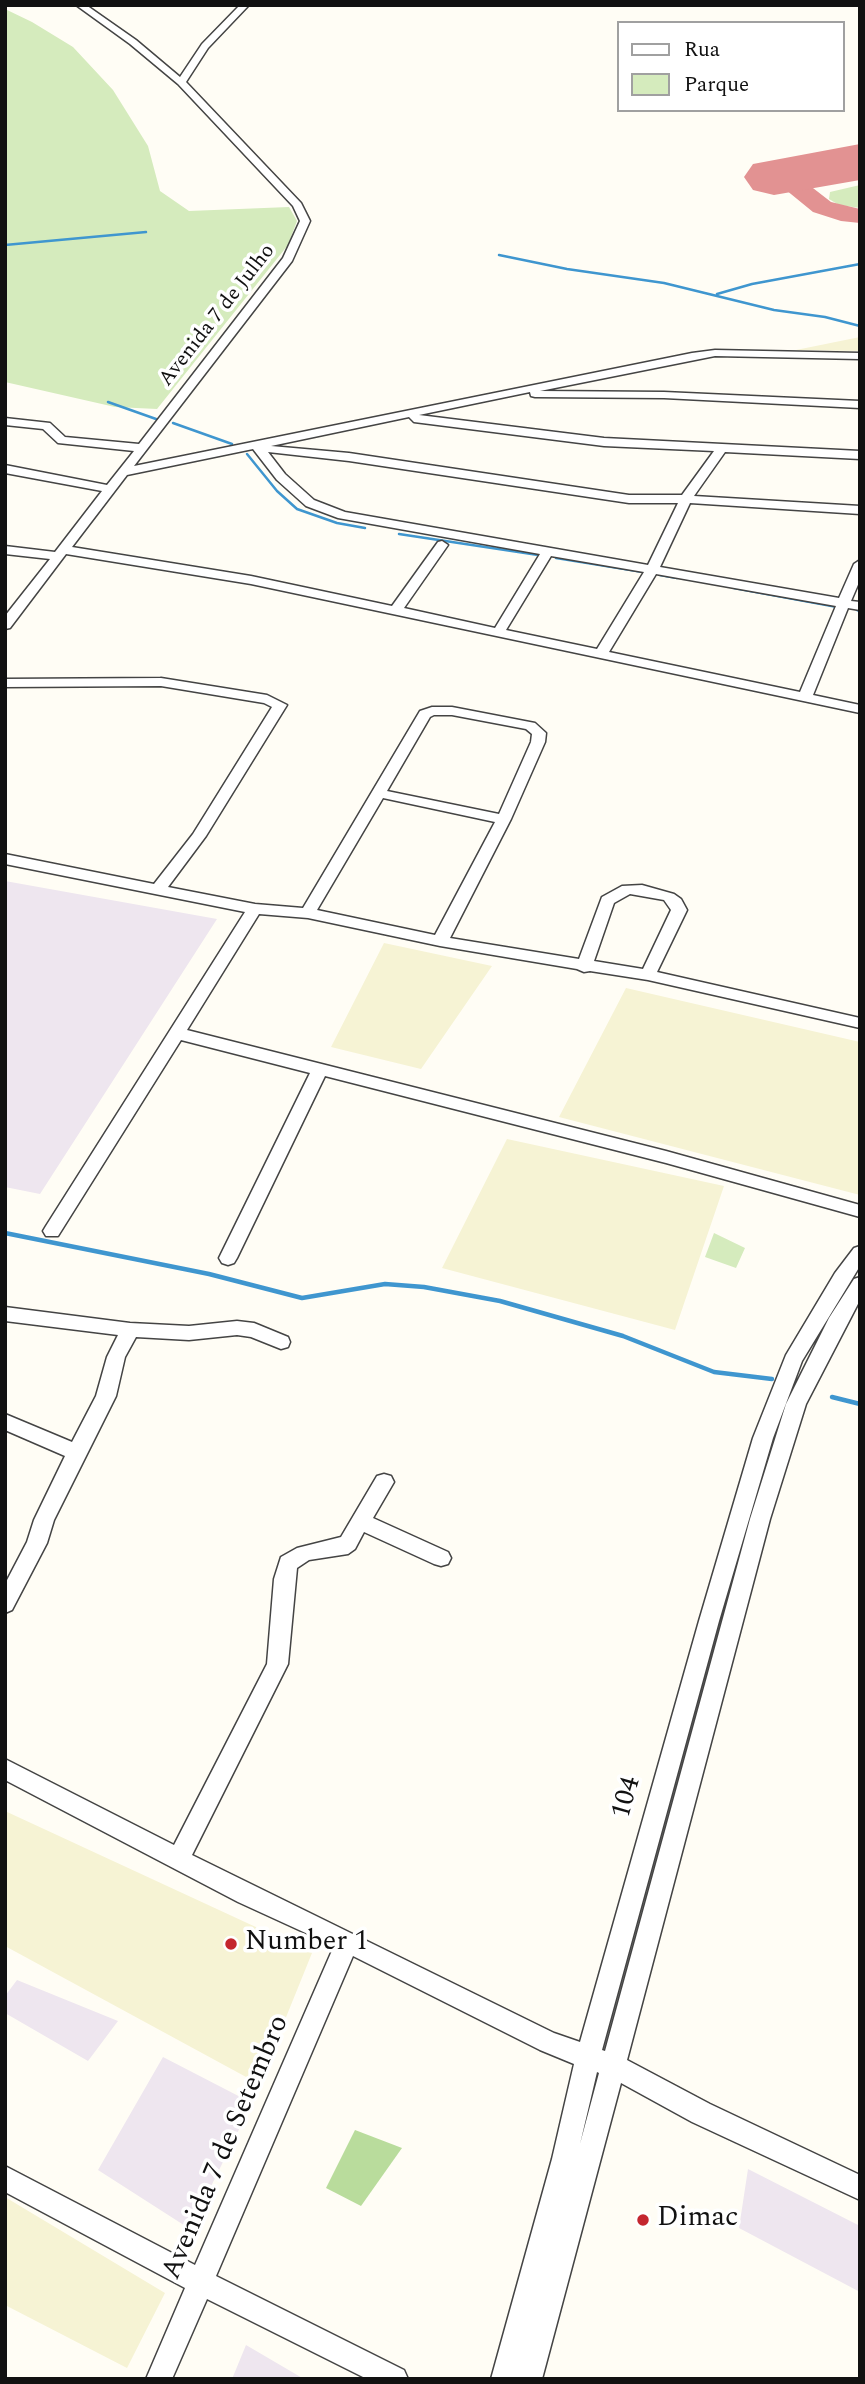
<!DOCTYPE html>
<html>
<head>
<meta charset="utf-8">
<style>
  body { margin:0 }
  #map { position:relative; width:865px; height:2384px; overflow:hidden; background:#fffdf5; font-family:Spectral,serif }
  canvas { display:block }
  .frame { position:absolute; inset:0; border:7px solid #111; pointer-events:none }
  .legend { position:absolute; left:617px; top:21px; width:228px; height:91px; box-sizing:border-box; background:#fff; border:2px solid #a0a0a0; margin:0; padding:9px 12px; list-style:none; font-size:21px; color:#111 }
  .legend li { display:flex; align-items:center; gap:14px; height:35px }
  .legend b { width:35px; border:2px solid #a0a0a0 }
</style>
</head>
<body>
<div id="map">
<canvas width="865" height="2384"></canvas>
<div class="frame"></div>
<ul class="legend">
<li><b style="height:9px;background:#fff"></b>Rua</li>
<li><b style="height:19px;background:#d5ebbd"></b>Parque</li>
</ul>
</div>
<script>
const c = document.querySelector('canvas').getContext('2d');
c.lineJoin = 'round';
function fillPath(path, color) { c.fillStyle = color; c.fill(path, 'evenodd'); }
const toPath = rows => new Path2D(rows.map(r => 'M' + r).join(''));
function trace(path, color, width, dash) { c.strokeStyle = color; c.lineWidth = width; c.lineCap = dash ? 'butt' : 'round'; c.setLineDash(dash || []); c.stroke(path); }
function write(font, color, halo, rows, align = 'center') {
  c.font = font + ' Spectral,serif'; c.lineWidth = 7; c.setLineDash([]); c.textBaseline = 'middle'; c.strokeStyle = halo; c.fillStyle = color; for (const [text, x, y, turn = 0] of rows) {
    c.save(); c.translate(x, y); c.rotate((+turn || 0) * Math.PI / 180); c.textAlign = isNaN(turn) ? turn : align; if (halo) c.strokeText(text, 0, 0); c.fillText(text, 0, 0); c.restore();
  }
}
fillPath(toPath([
  [5,881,217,919,40,1194,5,1187],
  [17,1980,118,2021,88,2061,5,2013,5,1996],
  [163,2057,252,2103,190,2229,98,2170],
  [748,2169,860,2226,860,2292,739,2228],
  [246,2345,304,2379,232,2379]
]), '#eee6ef');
fillPath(toPath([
  [860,337,860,351,796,350],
  [384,943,492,966,421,1069,331,1047],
  [626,988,860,1042,860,1195,559,1117],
  [507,1139,724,1186,675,1330,442,1268],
  [5,1811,312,1953,259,2084,5,1946],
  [5,2197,165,2293,127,2368,5,2305]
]), '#f6f3d4');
fillPath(toPath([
  [5,9,32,22,73,47,113,90,148,146,160,191,189,211,289,207,297,221,288,245,157,409,115,407,5,382],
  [860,185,860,208,839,205,829,199,830,192],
  [714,1233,745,1248,736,1268,705,1257]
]), '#d5ebbd');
fillPath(toPath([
  [355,2130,402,2148,361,2206,326,2188]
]), '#b9dc9c');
trace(toPath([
  [5,245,146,232],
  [499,255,567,269,664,283,774,310,825,317,860,326],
  [717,294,752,284,860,264],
  [108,402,156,419],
  [173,423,232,444],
  [247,454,277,491,297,509,337,523,365,528],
  [399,534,538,555],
  [556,558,643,572],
  [660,575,677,578],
  [734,588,837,607],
  [857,610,860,611]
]), '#3f96cf', 2.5);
trace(toPath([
  [5,1233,209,1274,302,1298,385,1284,424,1287,500,1301,623,1336,714,1372,772,1379],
  [832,1397,860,1404]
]), '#3f96cf', 4.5);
fillPath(toPath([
  [783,169,791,171,831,202,860,209,860,223,841,221,813,212,775,181,771,176,775,171,783,169]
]), '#e29292');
fillPath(toPath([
  [860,144,860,180,774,195,753,190,744,177,753,164,860,144]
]), '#e29292');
const minor = toPath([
  [76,5,86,5,136,40,180,77,202,44,240,5,249,5,208,48,186,82,301,203,310,221,292,261,134,466,692,353,715,350,860,353,860,359,715,356,540,391,664,392,860,401,860,408,664,398,535,397,531,396,530,392,419,415,604,438,860,451,860,459,725,452,694,496,860,506,860,514,690,503,660,567,839,598,854,564,860,560,860,580,851,601,860,602,860,610,848,608,813,695,860,705,860,713,251,584,66,554,10,628,5,629,5,616,50,559,5,554,5,546,55,552,102,491,5,473,5,465,107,485,134,451,58,443,43,429,5,425,5,418,50,423,65,437,139,444,283,258,300,221,293,206,178,84,130,44,76,5],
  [409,417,414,422,604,446,714,451,682,495,629,495,349,453,271,446,409,417],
  [253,449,277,480,306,506,338,518,540,554,495,628,404,608,448,545,442,541,438,542,392,606,251,576,72,547,127,475,253,449],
  [268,452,349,461,629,503,678,503,648,565,345,512,314,500,285,474,268,452],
  [551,556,644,572,597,649,506,630,551,556],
  [656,574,836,606,800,692,609,652,656,574],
  [161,678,267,695,287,705,206,836,168,887,255,904,303,908,420,711,432,707,452,707,535,723,546,733,545,742,511,819,450,938,579,959,602,897,622,886,642,885,674,894,681,899,687,910,657,972,860,1018,860,1028,648,980,590,971,584,972,577,969,440,946,308,918,259,914,187,1030,666,1151,860,1205,860,1217,666,1163,325,1076,237,1258,234,1263,228,1265,222,1263,219,1258,310,1073,181,1040,58,1236,46,1236,43,1231,46,1226,245,912,5,864,5,854,154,884,193,834,272,707,264,703,161,686,5,687,5,679,161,678],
  [434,715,452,715,526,729,532,734,531,742,499,814,387,791,430,717,434,715],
  [383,798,495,822,435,935,317,910,383,798],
  [630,894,664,900,671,910,643,969,594,961,614,903,630,894],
  [860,1246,860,1266,802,1361,773,1438,719,1621,602,2050,605,2051,750,1519,786,1404,829,1318,854,1279,860,1277,860,1300,806,1404,770,1519,627,2060,710,2104,860,2175,860,2200,692,2122,621,2083,542,2379,491,2379,552,2159,574,2064,540,2050,353,1956,216,2276,404,2370,408,2379,367,2379,207,2299,172,2379,146,2379,185,2288,5,2192,5,2166,195,2265,334,1946,238,1902,5,1780,5,1759,174,1845,267,1664,274,1579,281,1557,297,1548,341,1537,377,1476,384,1474,391,1476,394,1482,373,1518,448,1552,451,1558,448,1564,441,1566,434,1564,364,1532,355,1549,348,1554,309,1560,297,1568,288,1664,192,1855,554,2033,580,2042,699,1621,753,1438,786,1355,835,1273,854,1248,860,1246],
  [597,2072,599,2073,580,2144,597,2072],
  [5,1307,130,1323,189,1326,237,1321,254,1323,288,1337,290,1342,288,1347,281,1349,251,1337,237,1335,189,1340,136,1337,125,1357,116,1396,54,1520,47,1543,12,1610,5,1613,5,1584,27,1542,34,1520,65,1456,5,1430,5,1414,72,1442,96,1396,107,1357,118,1335,5,1321,5,1307]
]);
trace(minor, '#444', 3);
fillPath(minor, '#fff');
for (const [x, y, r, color] of [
  [231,1944,7,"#c4262e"],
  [643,2220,7,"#c4262e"]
]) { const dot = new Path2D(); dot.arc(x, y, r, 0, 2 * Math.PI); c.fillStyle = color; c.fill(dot); trace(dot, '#fff', 2.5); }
write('21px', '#111', '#fff', [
  ["Avenida 7 de Julho",218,316,-52]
]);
write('28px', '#111', '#fff', [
  ["104",628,1798,-74],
  ["Avenida 7 de Setembro",227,2148,-67]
]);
write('28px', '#111', '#fff', [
  ["Number 1",245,1944],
  ["Dimac",657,2220]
], 'left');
</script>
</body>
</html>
